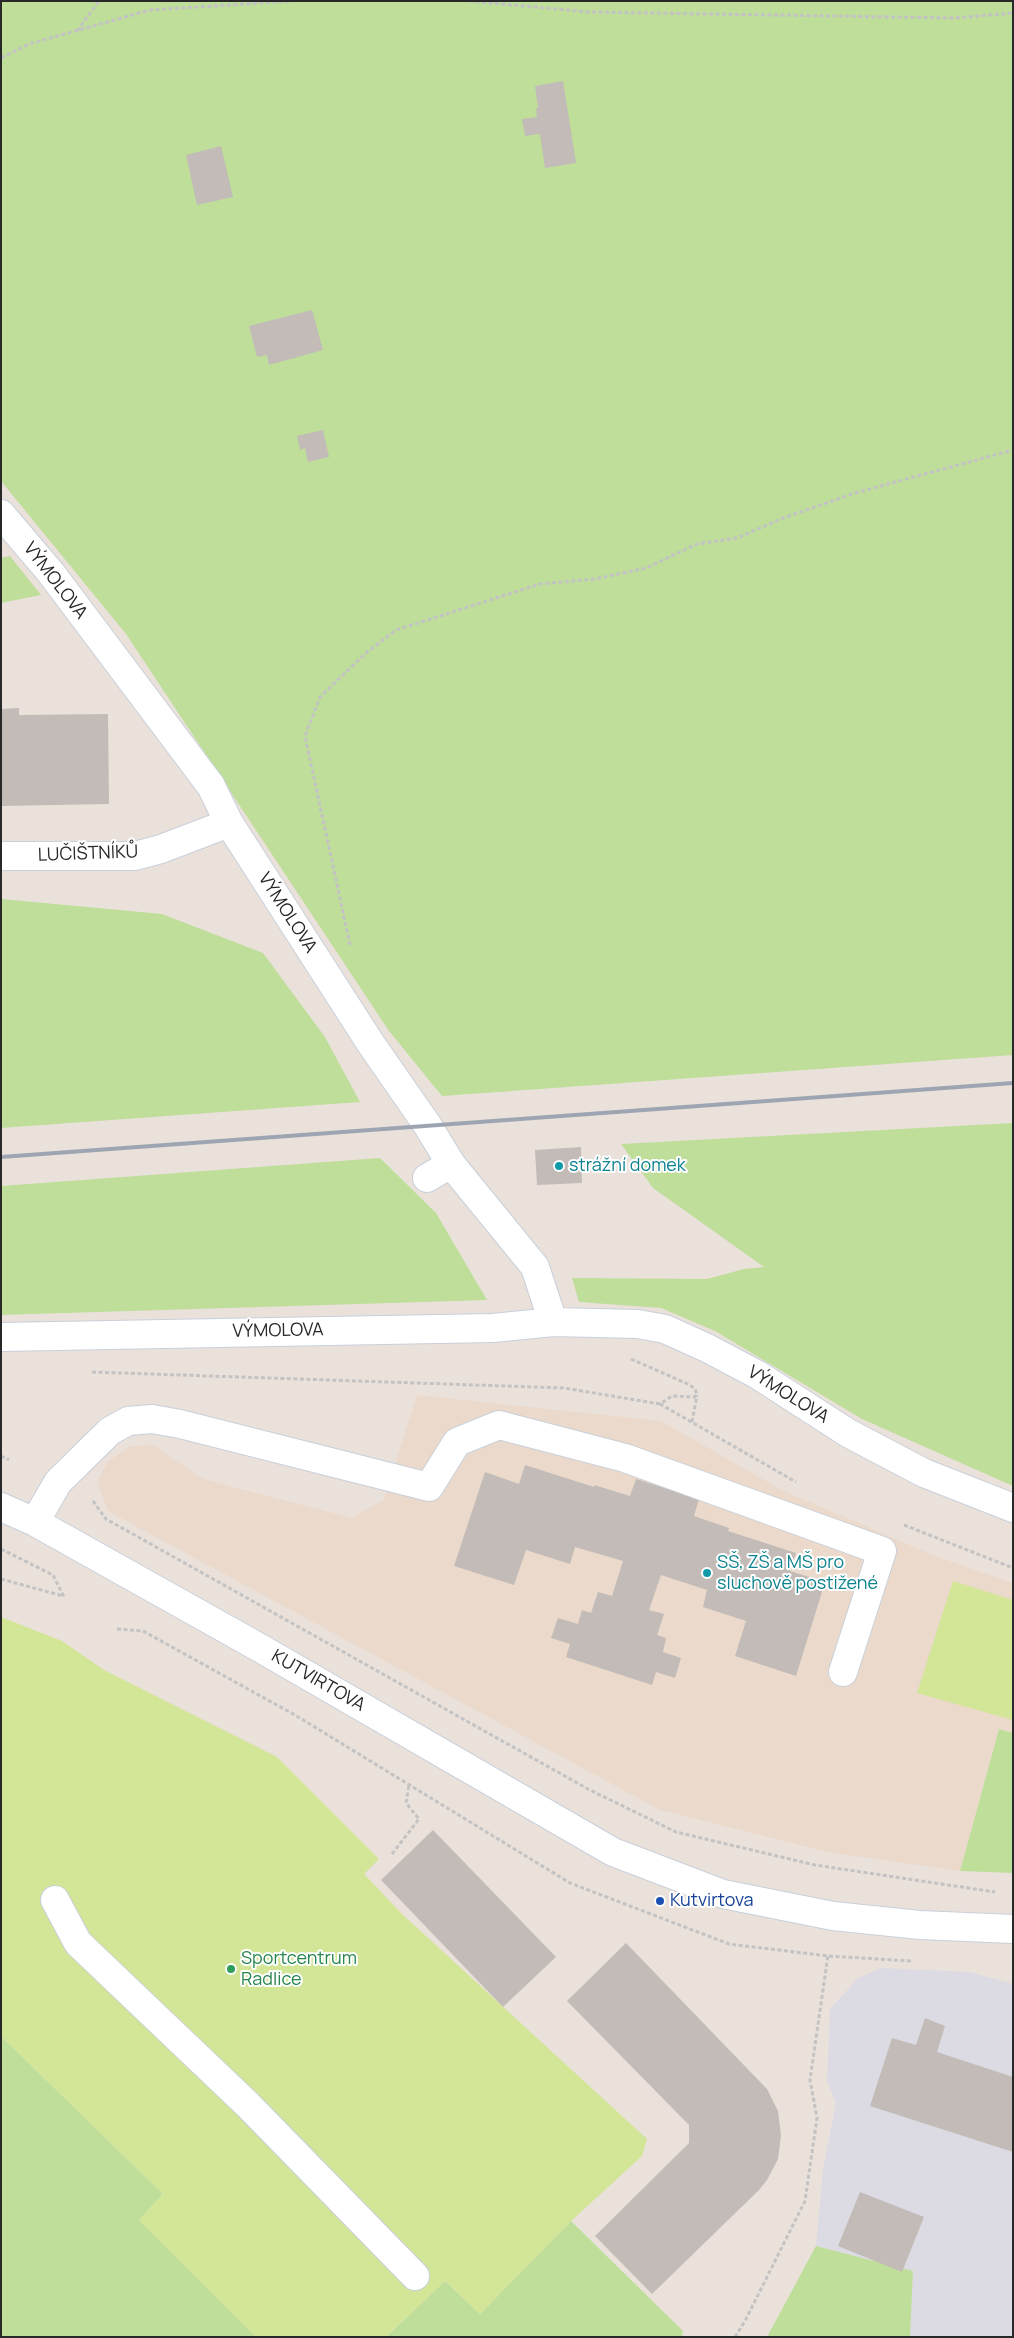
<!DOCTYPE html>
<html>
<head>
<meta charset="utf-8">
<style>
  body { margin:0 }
  #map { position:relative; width:1014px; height:2338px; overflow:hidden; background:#eae1db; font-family:Manrope,sans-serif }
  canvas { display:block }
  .frame { position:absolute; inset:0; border:2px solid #282828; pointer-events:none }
</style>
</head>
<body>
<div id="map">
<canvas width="1014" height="2338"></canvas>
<div class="frame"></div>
</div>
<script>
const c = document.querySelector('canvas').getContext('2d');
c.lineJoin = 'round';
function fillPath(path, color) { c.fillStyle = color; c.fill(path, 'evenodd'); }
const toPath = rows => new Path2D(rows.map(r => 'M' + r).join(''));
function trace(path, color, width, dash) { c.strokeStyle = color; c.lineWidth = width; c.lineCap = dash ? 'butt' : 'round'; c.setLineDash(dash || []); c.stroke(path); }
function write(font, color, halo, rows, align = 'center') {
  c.font = font + ' Manrope,sans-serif'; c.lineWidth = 4; c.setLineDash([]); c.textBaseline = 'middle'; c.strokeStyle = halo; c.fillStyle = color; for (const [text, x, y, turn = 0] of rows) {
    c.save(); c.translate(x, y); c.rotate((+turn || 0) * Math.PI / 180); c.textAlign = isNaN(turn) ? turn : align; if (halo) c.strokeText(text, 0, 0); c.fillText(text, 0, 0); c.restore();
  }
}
fillPath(toPath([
  [881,1968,970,1972,1013,1984,1013,2337,910,2337,913,2271,816,2246,823,2169,836,2103,827,2081,830,2009,858,1978]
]), '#dcdbe3');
fillPath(toPath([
  [417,1395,661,1421,784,1491,935,1556,1013,1583,1013,1733,999,1729,960,1871,827,1852,660,1810,108,1511,97,1482,108,1461,131,1446,153,1445,203,1479,352,1518,384,1500]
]), '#ebdacb');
fillPath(toPath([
  [1,1,1013,1,1013,1055,442,1096,389,1031,126,634,1,481],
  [10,556,41,595,1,603,1,558],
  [1,899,162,914,263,953,325,1037,360,1102,1,1128],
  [1013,1123,1013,1486,862,1419,715,1331,661,1308,579,1302,572,1278,707,1279,744,1269,764,1267,653,1188,621,1144],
  [380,1158,436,1213,487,1300,1,1315,1,1186],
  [999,1729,1013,1733,1013,1873,960,1871],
  [1,2036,163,2194,139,2220,256,2337,1,2337],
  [571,2221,683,2331,682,2337,386,2337,445,2281,480,2314],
  [816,2246,913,2271,910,2337,767,2337]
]), '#bede9a');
fillPath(toPath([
  [953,1581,1013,1600,1013,1720,917,1693],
  [1,1617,62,1641,104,1670,277,1757,379,1859,364,1874,402,1914,647,2139,642,2156,571,2221,480,2314,445,2281,386,2337,256,2337,139,2220,163,2194,1,2036]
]), '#d3e596');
fillPath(toPath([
  [563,81,576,163,545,168,540,134,525,136,522,119,537,117,536,109,538,108,535,86],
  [221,146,233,197,197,205,186,155],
  [312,310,323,350,269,365,267,355,257,357,249,326],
  [323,430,329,457,308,462,305,448,300,450,297,436],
  [19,708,19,715,108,714,109,804,1,806,1,709],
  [581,1147,582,1183,537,1185,535,1150],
  [525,1465,594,1487,594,1485,630,1496,636,1479,699,1499,694,1516,729,1528,728,1531,796,1553,790,1571,825,1582,796,1676,735,1656,746,1621,703,1607,707,1590,661,1575,649,1610,664,1614,657,1635,666,1638,663,1652,681,1658,675,1678,656,1672,652,1685,566,1657,570,1644,551,1638,558,1618,578,1624,582,1610,591,1613,598,1592,612,1596,623,1561,575,1547,570,1564,526,1550,514,1585,454,1566,485,1472,519,1484],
  [433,1830,556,1957,503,2007,381,1880],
  [626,1943,767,2089,778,2111,781,2135,778,2159,767,2180,759,2190,652,2294,595,2236,689,2143,689,2125,567,2001],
  [925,2018,945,2026,937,2052,1013,2077,1013,2152,870,2106,892,2038,916,2045],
  [860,2192,924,2217,902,2272,838,2246]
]), '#c2bbb8');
const minor = toPath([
  [1,514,51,573,211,786,229,823,371,1044,428,1126,451,1164,535,1267,553,1322],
  [1,856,135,856,161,849,229,823],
  [427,1178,451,1164],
  [1,1337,493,1328,553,1322,638,1324,665,1329,707,1348,758,1375,848,1433,924,1473,1013,1508],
  [1,1507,35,1522,260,1648,613,1852,723,1894,833,1916,920,1925,1013,1929],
  [35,1522,58,1482,110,1431,128,1421,152,1419,180,1424,429,1487,457,1442,499,1425,625,1458,882,1551,843,1672],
  [55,1900,78,1943,248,2105,415,2276]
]);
trace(minor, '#c9d0da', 30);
trace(toPath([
  [469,1,589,12,953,18,1013,13],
  [77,31,99,1],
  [1,58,29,44,150,10,293,1],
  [350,945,305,736,320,697,367,652,396,630,540,584,595,579,646,568,697,544,737,538,783,518,855,493,1013,450],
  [631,1359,690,1385,695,1389,697,1395,694,1397,672,1396,660,1404,796,1482],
  [92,1372,564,1388,660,1404],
  [692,1422,697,1395],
  [1,1456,9,1460],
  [93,1501,106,1519,588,1789,676,1832,815,1865,995,1892],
  [904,1525,1013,1568],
  [1,1549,53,1575,64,1597],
  [1,1579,63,1596],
  [117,1629,143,1631,295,1715,570,1883,729,1944,828,1956,912,1961],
  [392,1854,419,1819,406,1803,409,1785],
  [735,2337,745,2321,805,2201,817,2118,810,2080,828,1955]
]), '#c3c3c3', 3, [4, 2.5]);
trace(minor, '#fff', 28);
trace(toPath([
  [1,1157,1013,1083]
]), '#9ea5b2', 4);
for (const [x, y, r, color] of [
  [559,1166,5,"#0f9aa8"],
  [707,1573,5,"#0f9aa8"],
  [660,1901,5,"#1a4fb4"],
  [231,1969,5,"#2e9e5b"]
]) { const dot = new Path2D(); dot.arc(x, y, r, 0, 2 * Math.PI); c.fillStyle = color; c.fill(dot); trace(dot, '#fff', 2); }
write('18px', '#282828', '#fff', [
  ["VÝMOLOVA",55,581,52],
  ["LUČIŠTNÍKŮ",88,854,-2],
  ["VÝMOLOVA",287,913,57],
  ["VÝMOLOVA",278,1331,-1],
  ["VÝMOLOVA",788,1395,32],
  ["KUTVIRTOVA",318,1681,30]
]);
write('18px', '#0d838f', '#fff', [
  ["strážní domek",569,1166],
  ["SŠ, ZŠ a MŠ pro",717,1563],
  ["sluchově postižené",717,1584]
], 'left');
write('18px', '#164399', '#fff', [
  ["Kutvirtova",670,1901]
], 'left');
write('18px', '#27864d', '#fff', [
  ["Sportcentrum",241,1959],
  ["Radlice",241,1980]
], 'left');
</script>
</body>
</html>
